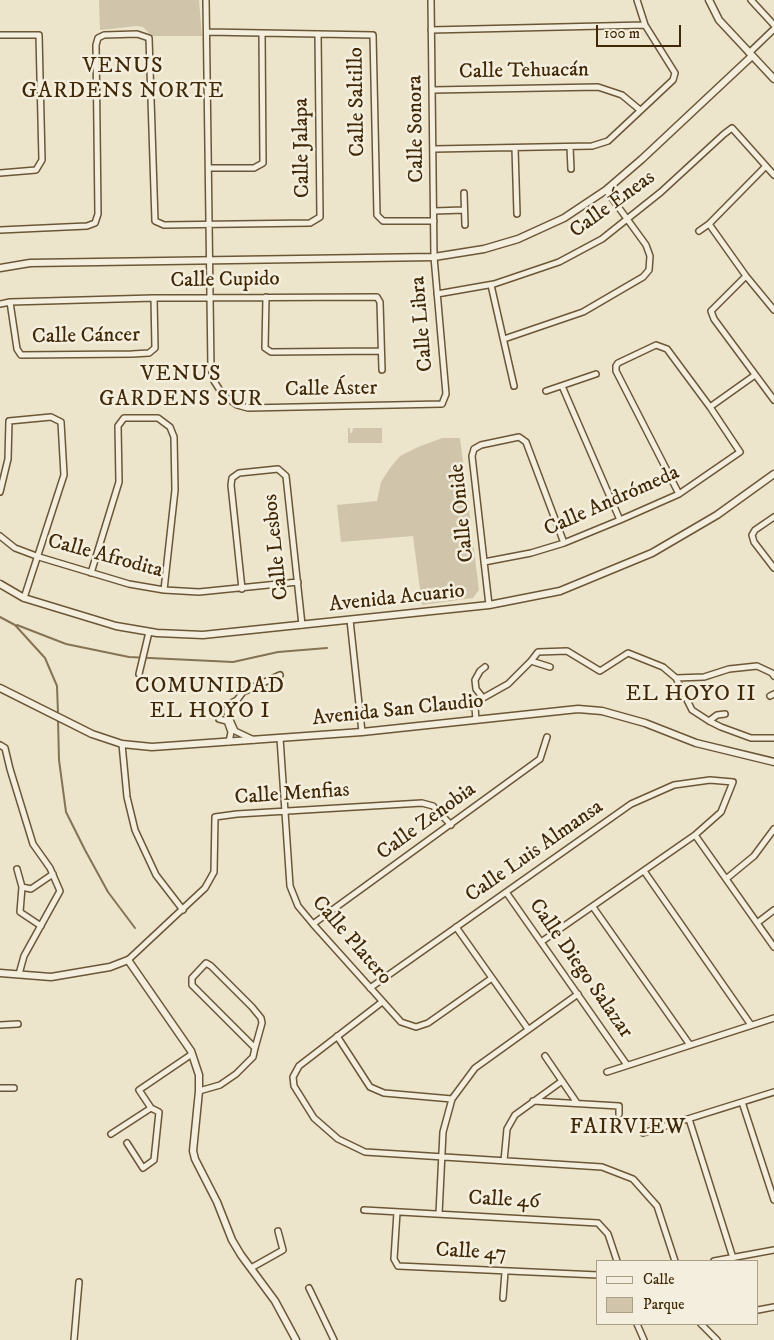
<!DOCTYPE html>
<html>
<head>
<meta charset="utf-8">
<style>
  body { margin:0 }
  #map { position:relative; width:774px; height:1340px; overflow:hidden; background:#ede5cb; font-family:"IM FELL DW Pica",serif }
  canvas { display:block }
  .legend { position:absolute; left:596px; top:1260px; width:162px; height:65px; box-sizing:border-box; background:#f3eedd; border:1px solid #ab9f87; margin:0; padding:6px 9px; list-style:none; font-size:15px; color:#402806 }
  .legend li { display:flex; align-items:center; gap:10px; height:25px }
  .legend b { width:25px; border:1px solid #ab9f87 }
  .scale { position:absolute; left:596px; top:25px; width:85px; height:22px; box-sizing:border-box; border:2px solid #402806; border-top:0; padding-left:6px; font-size:15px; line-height:18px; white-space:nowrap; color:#402806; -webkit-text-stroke:4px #f3eedd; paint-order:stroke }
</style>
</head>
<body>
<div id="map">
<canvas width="774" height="1340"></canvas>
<ul class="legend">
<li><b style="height:6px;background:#f3eedd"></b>Calle</li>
<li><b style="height:14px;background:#d0c5aa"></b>Parque</li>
</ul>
<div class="scale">100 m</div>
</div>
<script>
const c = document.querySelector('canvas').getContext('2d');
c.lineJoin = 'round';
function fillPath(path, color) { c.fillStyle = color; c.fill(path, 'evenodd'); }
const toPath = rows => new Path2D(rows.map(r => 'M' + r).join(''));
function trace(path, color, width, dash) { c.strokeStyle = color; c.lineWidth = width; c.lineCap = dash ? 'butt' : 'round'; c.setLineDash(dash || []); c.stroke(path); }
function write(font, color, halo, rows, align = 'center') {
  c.font = font + ' "IM FELL DW Pica",serif'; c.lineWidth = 5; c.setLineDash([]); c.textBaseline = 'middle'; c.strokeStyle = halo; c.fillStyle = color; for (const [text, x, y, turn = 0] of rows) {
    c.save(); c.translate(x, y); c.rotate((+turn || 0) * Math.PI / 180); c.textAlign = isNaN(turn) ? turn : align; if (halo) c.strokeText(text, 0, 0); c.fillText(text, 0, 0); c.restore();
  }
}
fillPath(toPath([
  [99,0,199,0,202,36,152,36,143,27,137,26,100,30],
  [348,428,350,428,350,433,352,433,353,428,382,428,382,443,348,443],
  [442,438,460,438,479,590,473,598,422,605,413,536,341,542,337,505,377,501,381,482,390,468,400,456,418,447]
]), '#d0c5aa');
trace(toPath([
  [0,617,15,625,45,658,57,686,58,714],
  [17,625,66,644,129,657,233,662,278,652,327,648],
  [58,719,59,760,66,812,85,850,108,892,135,928]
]), '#847354', 2);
const minor = toPath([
  [206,0,211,369,214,381,223,395,237,405,248,408,442,404,446,394,434,257,431,0],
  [751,0,774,25],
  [431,30,645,25],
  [207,32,373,35,377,215,383,221,434,221],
  [0,35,39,35,42,160,36,170,0,173],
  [749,53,774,29],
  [432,90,598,87,622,95,640,110],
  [570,147,571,169],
  [515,148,517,214],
  [434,149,592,146,608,141,673,80,675,73,645,25,637,0],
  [209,168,254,168,263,163,262,33],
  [464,193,465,225],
  [434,211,464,210],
  [709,224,746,276,774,310],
  [0,230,87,226,95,223,98,214,96,45,98,38,104,35,137,34,149,38,155,221,164,225,310,223,320,217,318,34],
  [699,231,709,224,766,166],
  [746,276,711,311,714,319,774,400],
  [491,285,514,386],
  [437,294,494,284,559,262,602,239,661,192,724,134,732,128,774,175],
  [266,297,265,348,271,352,381,351],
  [10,302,17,349,21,355,132,354,149,353,155,348,154,298],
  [0,304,10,302,154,298,377,297,380,302,382,370],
  [504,339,583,312,643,277,649,270,650,256,646,245,606,190],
  [562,386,620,520],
  [546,391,596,374],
  [710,407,755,375],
  [0,492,8,459,9,421,51,417,61,422,64,475,24,598],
  [774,517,755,530,752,535,754,542,774,568],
  [0,536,15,548,39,557,129,584,164,590,199,592,298,582],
  [484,562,531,553,564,543,620,520,679,494,740,452,710,407,667,349,656,345,618,363,616,366,616,371,679,494],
  [91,573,119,482,118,426,124,418,158,418,170,427,174,437,175,490,164,590],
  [242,589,231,485,232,478,239,473,278,469,286,476,302,625],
  [489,605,472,456,474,449,481,445,519,437,526,442,564,543],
  [350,620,362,732],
  [531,661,538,652,567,651,600,671,628,653,663,667,676,678,704,677,729,669,757,666,772,673,774,676],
  [139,674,149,632],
  [676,678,692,710,709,721,721,727,751,738,774,738],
  [770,696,774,694],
  [483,698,476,689,475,680,480,671,485,667],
  [461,705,475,707],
  [219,719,227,721,231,732,229,742],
  [476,720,475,707,483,698,508,684,531,661,550,667],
  [709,721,717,715,725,714],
  [280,738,290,886,298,906,313,924,401,1022,416,1027,428,1023,492,978],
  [254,740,235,731,227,713,228,705,237,700,243,692,280,675],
  [122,744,127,797,135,830,156,875,183,910],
  [0,745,5,748,10,769,33,844,50,868,60,891,24,956,19,974],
  [695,835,774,947],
  [17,869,22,887,20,912,41,926],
  [644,871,751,1025],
  [726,879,754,856,774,829],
  [22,887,31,889,53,874],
  [506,892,627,1065],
  [593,907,690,1045],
  [757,923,774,910],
  [313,924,540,759,547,737],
  [456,927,528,1029],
  [128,960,205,888,214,872,215,817,237,814,422,803,433,806,451,825],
  [370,988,631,804,674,785,710,780,733,782,721,812,695,835,541,942],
  [382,1002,299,1066,293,1077,294,1086,314,1118,338,1139,365,1152,602,1167,633,1179,657,1206,675,1261],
  [0,1025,18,1024],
  [337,1036,370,1087,384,1093,452,1099],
  [545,1056,577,1103],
  [607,1072,774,1018],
  [0,1088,14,1088],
  [199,1091,220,1085,236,1074,253,1057,255,1048,262,1023,261,1018,252,1007,211,966,206,963,192,978,192,985,255,1048],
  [533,1101,619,1106,619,1114],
  [742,1102,774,1200],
  [689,1119,733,1258],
  [643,1133,774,1092],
  [111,1134,151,1108],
  [127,1143,143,1168,154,1160,159,1112,151,1108,139,1090,192,1054],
  [504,1161,507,1129,515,1115,562,1081],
  [364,1210,598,1223,608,1234,617,1261],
  [397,1212,394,1259,398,1266,598,1275],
  [439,1214,443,1132,452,1099,475,1068,578,994],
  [714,1261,774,1250],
  [251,1268,283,1250,278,1231],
  [309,1288,334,1340],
  [503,1298,505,1272],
  [758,1310,774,1307],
  [637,1324,644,1340],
  [701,1324,717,1340],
  [74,1340,79,1282]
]);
const tertiary = toPath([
  [709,0,719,20,774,79],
  [0,268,30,263,434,257,484,249,518,239,564,218,606,190,642,159,752,56],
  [0,584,24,598,116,626,157,633,203,635,489,605,560,591,652,553,717,515,774,474],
  [0,688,92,734,122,744,152,747,362,732,578,709,602,711,645,723,696,743,774,762],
  [0,973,51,977,110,967,128,960,191,1051,199,1075,199,1091,193,1151,195,1159,217,1202,232,1240,241,1255,275,1301,296,1340]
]);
trace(minor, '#6b5737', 8);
trace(tertiary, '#6b5737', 9);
trace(minor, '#f3eedd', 5);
trace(tertiary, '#f3eedd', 6);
write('21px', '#402806', '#f3eedd', [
  ["Calle Tehuacán",524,72,-1],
  ["Calle Saltillo",358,102,-91],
  ["Calle Sonora",417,129,-91],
  ["Calle Jalapa",303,148,-91],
  ["Calle Éneas",613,205,-36],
  ["Calle Cupido",225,281,-1],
  ["Calle Libra",423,324,-95],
  ["Calle Cáncer",86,337,-1],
  ["Calle Áster",331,390,-1],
  ["Calle Andrómeda",612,502,-24],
  ["Calle Onide",463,513,-96],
  ["Calle Lesbos",277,547,-96],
  ["Calle Afrodita",105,557,15],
  ["Avenida Acuario",397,599,-6],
  ["Avenida San Claudio",398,711,-6],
  ["Calle Menfias",292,795,-4],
  ["Calle Zenobia",427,822,-36],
  ["Calle Luis Almansa",535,852,-35],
  ["Calle Platero",351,941,49],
  ["Calle Diego Salazar",580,969,55],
  ["Calle 46",504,1201,3],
  ["Calle 47",471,1253,3]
]);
c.letterSpacing = '1px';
write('22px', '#402806', '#f3eedd', [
  ["VENUS",123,67],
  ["GARDENS NORTE",123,92],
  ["VENUS",181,375],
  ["GARDENS SUR",181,400],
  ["COMUNIDAD",210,687],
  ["EL HOYO I",210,712],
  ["EL HOYO II",691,695],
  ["FAIRVIEW",628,1128]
]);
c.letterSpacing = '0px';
</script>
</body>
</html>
